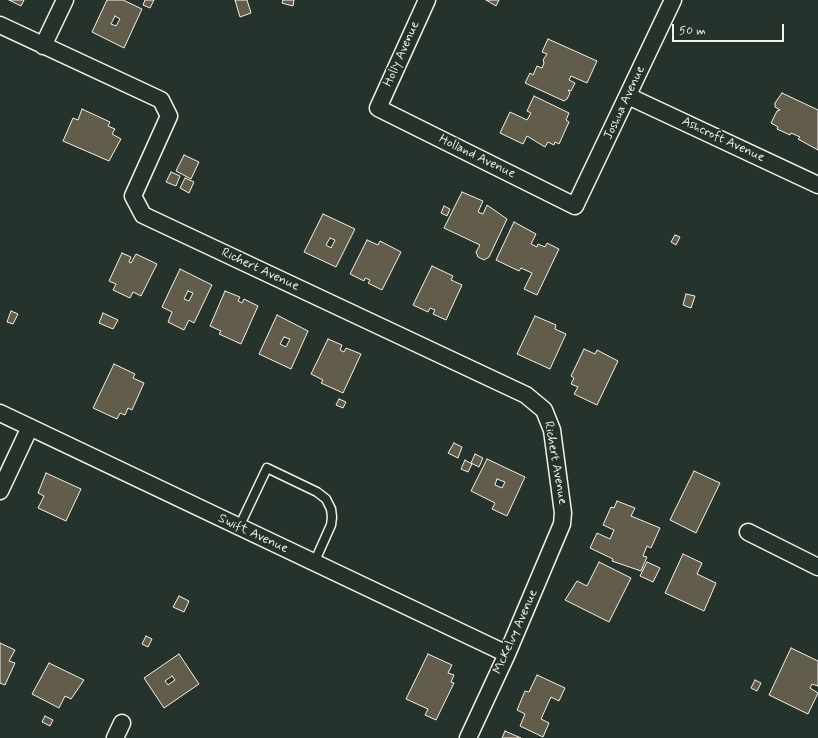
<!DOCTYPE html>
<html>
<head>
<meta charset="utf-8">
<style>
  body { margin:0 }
  #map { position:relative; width:818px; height:738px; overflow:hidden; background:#26332d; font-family:Mynerve,sans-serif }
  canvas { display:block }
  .scale { position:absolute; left:672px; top:24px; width:112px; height:18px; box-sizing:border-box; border:2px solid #f4f1e8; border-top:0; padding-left:5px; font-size:12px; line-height:14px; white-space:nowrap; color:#f4f1e8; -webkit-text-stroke:3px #26332d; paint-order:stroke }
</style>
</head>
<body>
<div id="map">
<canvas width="818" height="738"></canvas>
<div class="scale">50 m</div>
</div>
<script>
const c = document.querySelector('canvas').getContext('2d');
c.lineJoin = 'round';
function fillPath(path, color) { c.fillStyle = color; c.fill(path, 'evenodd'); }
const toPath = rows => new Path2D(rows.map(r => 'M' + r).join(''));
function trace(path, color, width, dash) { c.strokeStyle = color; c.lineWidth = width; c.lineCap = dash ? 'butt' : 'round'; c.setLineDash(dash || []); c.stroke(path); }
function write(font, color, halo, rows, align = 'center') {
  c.font = font + ' Mynerve,sans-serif'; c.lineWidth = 3.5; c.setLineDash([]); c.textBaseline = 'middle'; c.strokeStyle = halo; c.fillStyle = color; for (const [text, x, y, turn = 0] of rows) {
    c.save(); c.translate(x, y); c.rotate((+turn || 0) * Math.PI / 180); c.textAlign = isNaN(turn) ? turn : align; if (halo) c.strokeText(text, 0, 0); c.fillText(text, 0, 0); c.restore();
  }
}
const building = toPath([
  [9,0,24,0,21,6,9,0],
  [107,0,123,0,142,9,124,48,92,32,107,0],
  [115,16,120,19,116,26,111,24,115,16],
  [145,0,154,0,150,8,143,5,145,0],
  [235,0,247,0,251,13,240,17,235,0],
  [283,0,294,0,293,6,282,3,283,0],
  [486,0,499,0,496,6,486,0],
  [548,39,597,61,587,83,571,76,569,80,575,83,571,91,568,90,570,93,567,99,564,101,525,83,530,73,533,75,537,66,542,68,544,63,543,60,547,54,542,52,548,39],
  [782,93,818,110,818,150,798,139,800,137,791,133,790,135,777,129,778,127,771,123,777,111,780,110,775,107,775,103,782,93],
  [534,96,569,113,566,120,569,122,559,144,555,142,554,145,548,142,545,147,527,136,523,144,500,133,510,112,527,120,531,113,527,111,534,96],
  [82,109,110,122,108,126,115,129,112,134,121,139,109,161,63,141,73,118,78,120,82,109],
  [184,155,199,162,191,179,176,171,184,155],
  [171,172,180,176,176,186,166,182,171,172],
  [185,178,194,182,189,193,180,188,185,178],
  [462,192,483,201,478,212,483,214,487,205,507,219,489,257,484,260,478,257,476,252,480,245,444,228,462,192],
  [444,206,450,209,447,216,441,213,444,206],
  [323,214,355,229,336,267,304,252,323,214],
  [330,238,335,240,331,248,326,245,330,238],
  [514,222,536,234,531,244,537,247,538,244,545,247,547,243,559,249,537,295,524,289,532,273,521,268,519,271,496,260,514,222],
  [675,235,680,237,676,245,671,242,675,235],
  [367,240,378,245,380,241,401,252,382,290,368,283,370,280,365,278,364,281,350,274,367,240],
  [122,253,131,257,129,262,131,263,136,254,157,264,141,296,133,292,130,298,113,290,116,284,109,281,122,253],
  [432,266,453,276,451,280,462,285,446,320,433,314,435,310,430,308,428,312,413,305,432,266],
  [180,269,212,285,194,323,189,320,184,330,168,322,172,312,162,307,180,269],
  [188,291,193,293,189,301,184,299,188,291],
  [225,291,240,297,238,301,242,303,244,299,258,306,241,344,219,334,221,331,210,326,225,291],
  [686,294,695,296,691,308,683,305,686,294],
  [11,311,18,314,13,324,7,322,11,311],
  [103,313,118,320,113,329,99,323,103,313],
  [277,315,308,331,291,369,259,354,277,315],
  [284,337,290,339,286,347,280,344,284,337],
  [535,316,556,325,555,329,566,334,550,369,517,354,535,316],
  [328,339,342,345,340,350,344,352,346,348,361,354,343,393,321,383,323,380,311,374,328,339],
  [584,349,595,354,597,350,618,361,597,405,574,394,578,387,571,384,574,378,571,376,584,349],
  [114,364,135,374,133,378,144,383,132,410,128,408,125,415,120,413,117,419,93,408,114,364],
  [339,399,346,402,343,408,336,405,339,399],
  [454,443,462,447,458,458,448,453,454,443],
  [475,454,483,458,479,467,471,463,475,454],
  [487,459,525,477,507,516,492,509,495,503,471,491,487,459],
  [497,479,505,482,502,488,495,485,497,479],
  [465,460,472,464,468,472,461,469,465,460],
  [694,471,720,483,696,533,670,520,694,471],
  [46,473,81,489,66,521,38,508,44,496,38,493,46,473],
  [617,501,635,508,631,516,660,528,651,548,647,546,643,556,647,557,641,571,612,561,613,559,590,548,597,533,610,539,614,530,603,525,611,507,614,508,617,501],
  [683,554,702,563,697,574,716,583,704,611,665,593,683,554],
  [599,562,631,578,609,622,565,600,577,581,587,586,599,562],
  [647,562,660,568,653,582,640,576,647,562],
  [179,596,189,601,184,612,173,607,179,596],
  [146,636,152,639,148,647,142,644,146,636],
  [0,643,15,650,9,661,15,663,5,685,0,683,0,643],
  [791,648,818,661,818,686,812,684,810,688,818,693,808,714,769,695,791,648],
  [179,654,199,684,164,708,144,678,179,654],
  [172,676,175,680,168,685,165,681,172,676],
  [428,654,452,665,448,673,454,675,451,682,454,683,436,720,425,715,428,709,406,699,428,654],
  [49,663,84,680,71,699,65,696,59,708,32,694,49,663],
  [537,675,565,688,559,701,551,697,541,719,549,723,543,737,520,726,525,714,517,710,525,691,529,692,537,675],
  [755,680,761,683,757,691,751,688,755,680],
  [45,716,53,720,50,726,42,722,45,716],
  [505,731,521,738,502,738,505,731]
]);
fillPath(building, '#625c4b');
trace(building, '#f4f1e8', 1);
const service = toPath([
  [239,527,267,468,317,492,326,499,331,509,332,517,331,525,314,563]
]);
const minor = toPath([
  [427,0,378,108,575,206,673,0],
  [0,25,161,100,169,116,133,196,143,215,526,395,544,410,552,430,563,513,562,524,507,654,468,738],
  [43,46,65,0],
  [628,96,818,185],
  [0,413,507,654],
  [0,491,30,427],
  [748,532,818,567],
  [115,738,122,723]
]);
trace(service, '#f4f1e8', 11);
trace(minor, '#f4f1e8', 19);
trace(service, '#26332d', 8);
trace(minor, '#26332d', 16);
write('13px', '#f4f1e8', '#26332d', [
  ["Holly Avenue",402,54,-66],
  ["Joshua Avenue",625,103,-65],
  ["Ashcroft Avenue",723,140,25],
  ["Holland Avenue",477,157,26],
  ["Richert Avenue",260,270,25],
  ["Richert Avenue",555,463,80],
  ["Swift Avenue",253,534,25],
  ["McKelvy Avenue",516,632,-66]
]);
</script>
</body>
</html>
